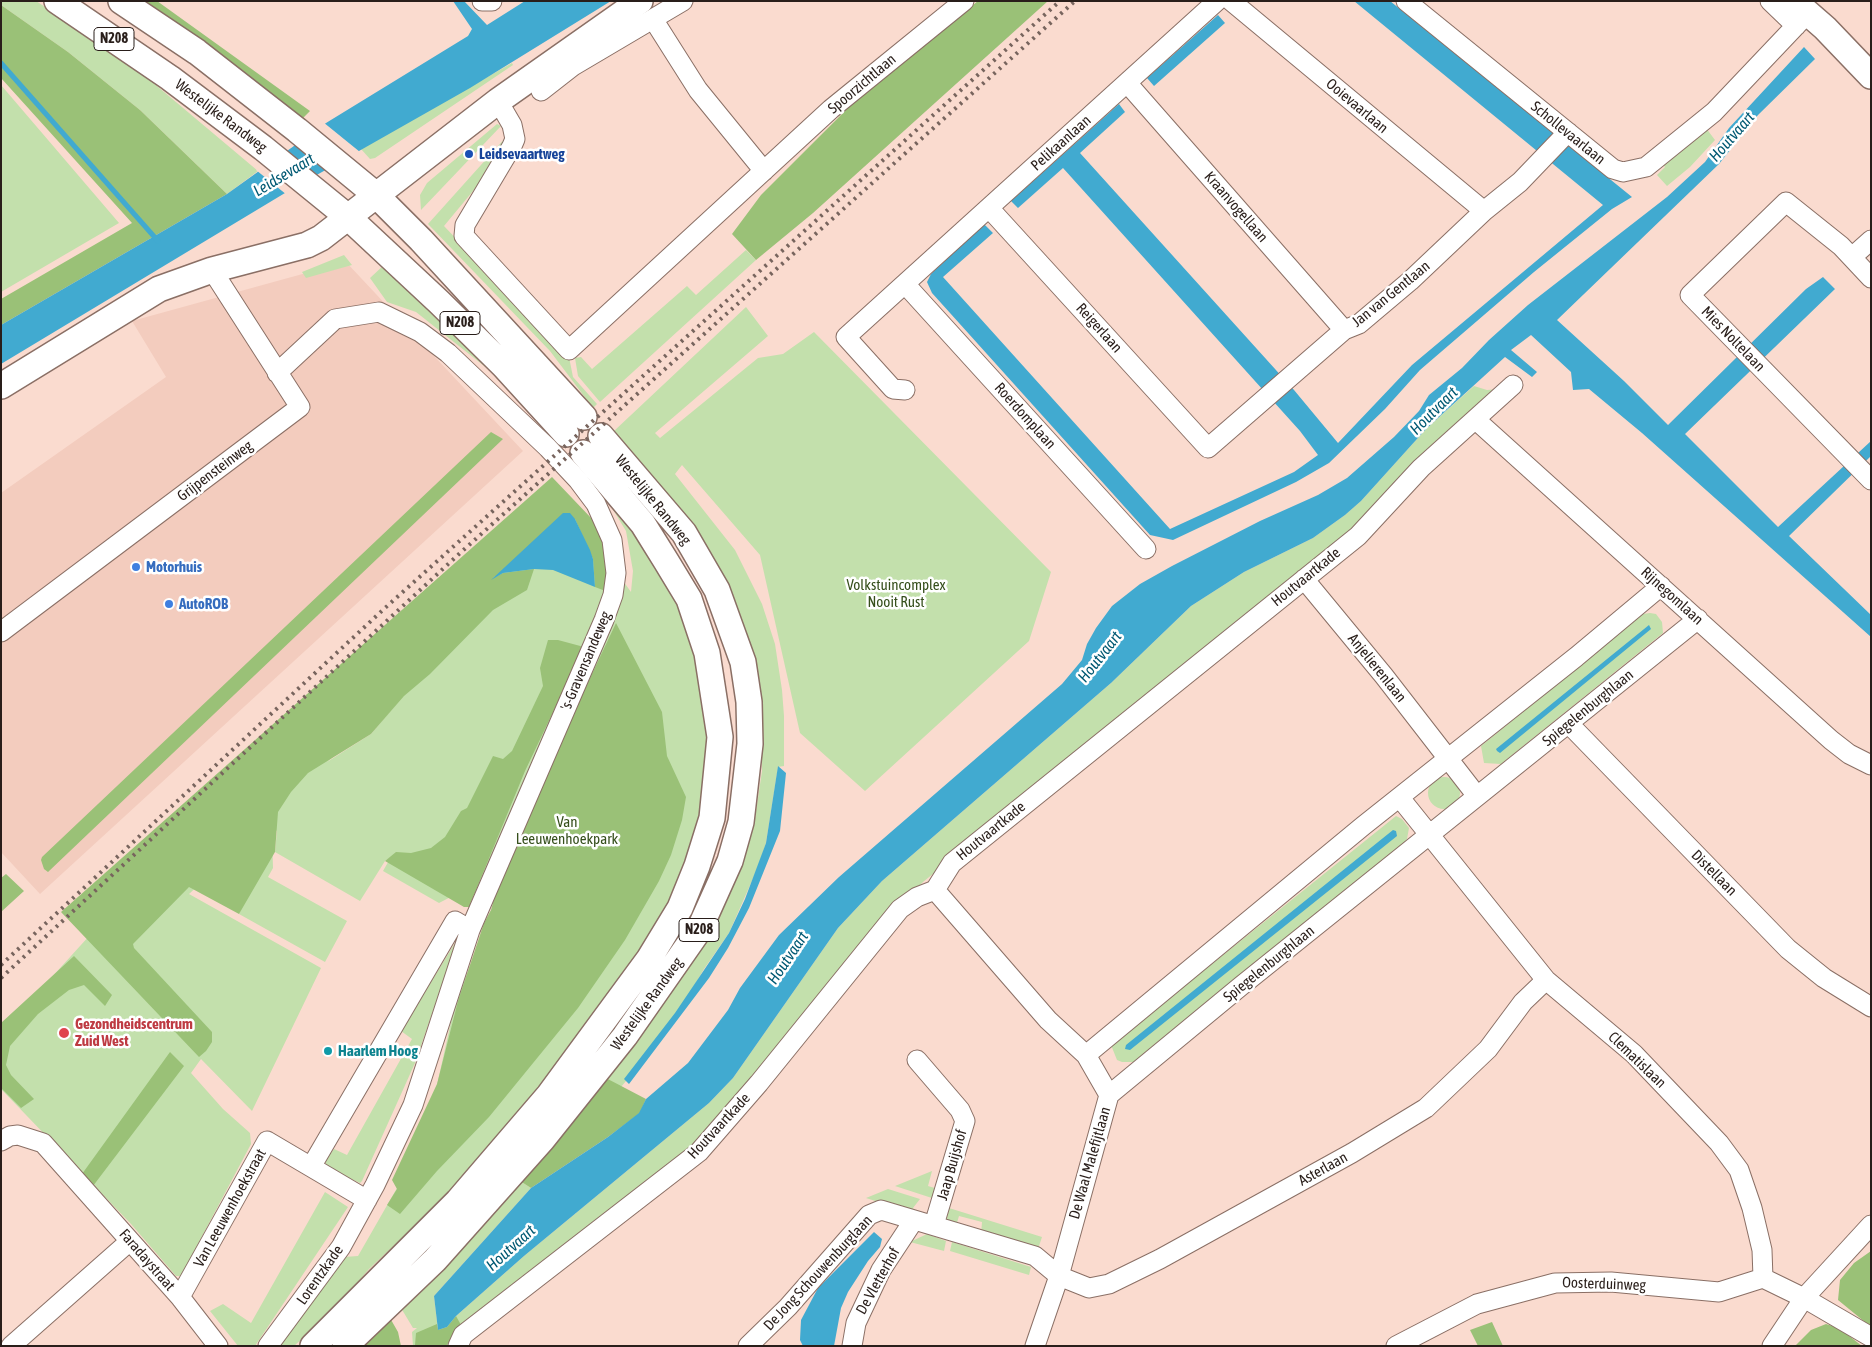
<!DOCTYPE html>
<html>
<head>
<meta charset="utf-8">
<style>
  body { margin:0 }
  #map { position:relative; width:1872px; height:1347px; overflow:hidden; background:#fadbcf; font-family:"Asap Condensed",sans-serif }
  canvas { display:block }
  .frame { position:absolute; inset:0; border:2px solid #291e1a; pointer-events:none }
</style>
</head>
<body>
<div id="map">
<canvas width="1872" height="1347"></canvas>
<div class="frame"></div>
</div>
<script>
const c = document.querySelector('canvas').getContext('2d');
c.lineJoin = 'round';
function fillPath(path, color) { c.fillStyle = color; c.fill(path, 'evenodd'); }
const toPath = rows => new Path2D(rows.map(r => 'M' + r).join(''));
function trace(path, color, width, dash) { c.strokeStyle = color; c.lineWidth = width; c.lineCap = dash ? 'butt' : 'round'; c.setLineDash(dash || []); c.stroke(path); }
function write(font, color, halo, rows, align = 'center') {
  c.font = font + ' "Asap Condensed",sans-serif'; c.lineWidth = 5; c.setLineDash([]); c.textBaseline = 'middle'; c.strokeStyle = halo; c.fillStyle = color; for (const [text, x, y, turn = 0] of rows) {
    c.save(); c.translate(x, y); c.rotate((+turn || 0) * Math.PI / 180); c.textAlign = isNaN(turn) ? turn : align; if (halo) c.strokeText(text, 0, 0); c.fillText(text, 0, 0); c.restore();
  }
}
fillPath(toPath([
  [346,262,523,451,40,894,1,852,1,493,166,377,132,321]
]), '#f3ccbe');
fillPath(toPath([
  [1,1,36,1,85,33,151,81,258,171,227,194,140,110,68,52,1,5],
  [512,63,513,65,375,158,370,159,361,149],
  [1,85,119,223,1,292],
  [497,124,501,126,421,210,420,195,427,183],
  [1706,128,1715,140,1690,167,1667,186,1657,175,1665,167,1661,161],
  [507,136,478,185,444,226,569,357,573,377,597,404,593,408,550,351,428,224],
  [746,250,756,260,600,402,578,376,575,358,581,357,592,369,687,286,696,295],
  [344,255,352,265,306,278,302,272],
  [385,264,392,270,488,369,416,312,387,302,370,278],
  [746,307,768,336,655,433,660,438,758,358,783,354,814,332,1051,572,1029,641,865,791,800,733,760,555,682,465,675,474,735,550,762,604,775,644,782,690,784,716,784,766,778,767,766,843,758,867,729,933,704,969,667,1032,621,1087,604,1077,647,1027,680,979,725,905,737,878,754,825,762,771,761,712,744,629,734,599,711,553,692,527,614,431],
  [1474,386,1487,390,1499,389,1345,539,923,882,890,916,713,1137,456,1346,413,1346,412,1332,417,1328,413,1328,401,1308,517,1179,531,1188,434,1296,438,1330,447,1327,456,1316,524,1256,709,1103,733,1078,838,928,882,881,1111,683,1191,606,1244,572,1313,538,1345,515,1361,501,1426,429],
  [552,481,631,592,633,571,626,531,606,498,650,553,684,613,710,710,699,845,629,981,439,1211,402,1238,369,1269,336,1308,294,1346,279,1346,344,1257,358,1256,397,1188,393,1181,431,1112,455,1004,494,905,466,889,439,903,383,871,391,857,385,861,360,901,275,852,277,830,272,837,273,868,268,877,347,921,325,962,239,914,242,907,218,867,189,894,321,968,252,1111,201,1059,191,1073,223,1109,250,1133,251,1144,181,1276,176,1276,131,1224,1,1089,1,1033,229,782],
  [398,702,371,734,327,762],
  [1650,613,1656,614,1662,622,1663,633,1501,764,1484,763,1481,746,1643,614],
  '1428 793a16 16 0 1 1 32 0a16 16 0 1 1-32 0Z',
  [1396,816,1402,819,1409,828,1407,839,1404,843,1134,1062,1122,1062,1117,1060,1111,1045],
  [458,938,415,1063,362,1181,360,1183,330,1169,325,1166,326,1160,334,1149,347,1155,412,1039,401,1031],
  [932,1171,928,1186,938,1189,935,1199,895,1186],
  [888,1189,920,1199,913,1208,916,1214,866,1198],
  [325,1192,348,1207,255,1346,238,1346,210,1311,223,1304,251,1323],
  [949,1208,1042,1237,1037,1252,981,1234,982,1222,959,1216,956,1226,946,1223],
  [927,1234,946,1241,944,1251,910,1242],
  [952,1242,1031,1267,1029,1275,950,1251]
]), '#c3e0ac');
fillPath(toPath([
  [128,1,157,1,310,111,300,121],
  [978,1,1048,1,813,213,756,260,732,234,761,195,870,86],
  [1,5,68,52,140,110,227,194,1,325,1,299,132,223,1,78],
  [491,432,503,439,48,872,44,869,41,860,42,857],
  [552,477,593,520,605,544,608,592,595,587,593,559,575,519,493,578,503,573,534,569,527,590,493,610,430,674,404,696,371,734,308,773,291,792,278,812,275,852,239,914,189,887,133,944,134,948,212,1032,212,1042,206,1051,199,1057,61,912],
  [616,623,662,712,667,756,686,797,682,820,671,855,659,881,625,940,578,1008,489,1117,437,1171,400,1214,387,1205,397,1189,392,1180,437,1084,458,1001,484,923,491,910,498,885,559,744],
  [548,640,558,640,584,647,525,771,469,907,464,907,385,861,396,852,411,853,431,848,445,837,461,811,467,808,493,756,503,759,512,751,543,686,540,668],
  [6,874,24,891,1,912,1,878],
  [74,956,112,995,105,1006,84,985,69,990,38,1014,10,1046,6,1065,11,1075,34,1099,21,1108,1,1088,1,1023],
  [170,1052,184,1066,93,1186,82,1174],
  [604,1077,646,1099,640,1113,608,1137,531,1188,517,1179],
  [1871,1251,1871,1327,1838,1300,1840,1280,1854,1263],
  [456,1316,461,1325,446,1346,415,1345,416,1333,437,1324,438,1330,447,1327],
  [390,1318,398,1332,401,1346,358,1346],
  [1492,1322,1503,1346,1478,1346,1470,1330],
  [1826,1324,1839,1328,1862,1346,1795,1346,1811,1330]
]), '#9ac177');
fillPath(toPath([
  [453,1,464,1,487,25,525,1,611,1,470,88,285,193,1,364,1,325,227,194,326,123,468,36,472,29],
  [1354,1,1390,1,1632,197,1612,209,1534,272,1420,370,1385,409,1329,463,1296,482,1173,540,1150,535,932,293,927,282,931,274,984,224,993,233,943,277,1170,529,1294,472,1318,455,1300,431,1063,168,1018,208,1011,201,1119,104,1125,112,1080,153,1294,390,1338,443,1412,365,1603,205],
  [1218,15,1225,23,1154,86,1147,78],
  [1804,47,1815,59,1758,115,1719,164,1557,320,1624,381,1668,425,1806,289,1823,277,1835,289,1685,434,1778,527,1871,441,1871,456,1789,536,1871,615,1871,637,1642,433,1589,389,1573,390,1571,372,1531,335,1511,350,1537,372,1532,377,1505,357,1426,429,1361,501,1345,515,1313,538,1244,572,1191,606,1111,683,882,881,838,928,733,1078,709,1103,524,1256,456,1316,447,1327,438,1330,434,1296,531,1188,608,1137,639,1113,646,1099,688,1063,728,1010,740,988,779,935,839,877,1062,684,1082,660,1087,644,1096,628,1112,606,1140,584,1172,566,1260,521,1318,495,1347,478,1394,437,1419,411,1429,395,1462,368,1489,340,1528,305,1667,197,1705,162,1729,128],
  [563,513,570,513,575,519,590,550,593,559,595,587,553,570,534,569,503,573,491,580],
  [1649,625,1651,629,1500,753,1497,751,1496,749],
  [778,766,786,773,780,831,749,908,728,948,709,978,629,1084,624,1079,675,1013,729,933,745,899,766,843],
  [1393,830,1396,831,1397,836,1130,1050,1125,1049,1126,1045],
  [874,1232,882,1239,880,1247,868,1261,848,1292,841,1308,834,1346,803,1346,800,1340,801,1320,818,1288]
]), '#41aad0');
fillPath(toPath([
  [323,122,360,152,330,170,295,142],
  [283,150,317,178,287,195,256,170]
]), '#fadbcf');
trace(toPath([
  [1,63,158,241]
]), '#41aad0', 5);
const minor = toPath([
  [482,1,492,1],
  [1231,1,1484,211],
  [1406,1,1613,169,1623,172,1646,167,1714,112,1808,13],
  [1770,1,1796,26],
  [653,19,698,90,764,171],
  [1128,84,1344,330],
  [541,91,573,66,683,1],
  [498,101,512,125,515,139,512,146,465,225,464,236,569,350,831,109,964,1],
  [989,208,1208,448,1344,330,1359,324,1410,281,1484,211,1520,182,1568,132],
  [1852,257,1871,240],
  [1871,278,1841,246,1786,202,1690,295,1871,480],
  [905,284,1146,549],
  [905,390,893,389,846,337,1217,1],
  [1476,420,1831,740,1849,754,1871,765],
  [1304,579,1384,676,1477,796],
  [1,632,300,407,212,270],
  [1569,724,1788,949,1824,978,1871,1007],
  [1400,798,1546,980,1634,1054,1719,1143,1739,1170,1752,1208,1762,1250,1763,1278],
  [935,890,1048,1020,1086,1055,1109,1095,1059,1276,1035,1346],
  [1086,1055,1363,826,1576,657,1661,586],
  [917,1060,960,1110,965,1121,934,1225],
  [1109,1095,1241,986,1698,619],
  [1,1141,10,1136,18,1135,43,1143,180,1297,218,1346],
  [311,1167,455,921,470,930],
  [1763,1278,1804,1298,1871,1337],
  [180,1297,267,1141,367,1200],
  [11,1346,130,1241],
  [268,1346,341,1247,375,1185,413,1105,470,930,604,620,613,595,616,573,612,540,596,504,578,480,548,448,448,353,420,332,379,312,335,319,277,373],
  [458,1346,463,1335,699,1152,759,1083,900,909,917,897,935,890,952,863,1358,536,1421,468,1513,385],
  [748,1346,788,1307,869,1215,881,1210,1035,1256,1059,1276,1089,1288,1109,1284,1160,1259,1352,1153,1426,1108,1488,1049,1523,1002,1546,980],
  [852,1346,856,1323,881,1270,914,1220],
  [1396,1346,1477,1304,1555,1283,1611,1282,1719,1292,1763,1278],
  [1772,1346,1804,1298,1871,1225]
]);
const major = toPath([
  [57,1,170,78,263,148,349,218,439,302,504,366,566,434],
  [121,1,197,52,297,130,376,195,421,240,584,417],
  [1794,1,1825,28,1871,76],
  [1,386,159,289,212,270,307,245,321,238,498,101,640,1],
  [313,1346,458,1201,549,1095,649,959,680,908,697,866,712,818,720,737,707,653,689,599,666,561,643,524,583,453],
  [345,1346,435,1260,542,1140,625,1036,699,930,730,861,741,822,750,744,749,702,743,662,717,590,684,533,601,436]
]);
trace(minor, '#8a6f65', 21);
trace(major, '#8a6f65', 28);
trace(minor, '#fff', 19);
trace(major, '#fff', 25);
trace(toPath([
  [1,965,385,608,1060,1],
  [1,978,459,554,1075,1]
]), '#77645d', 4, [2.5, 5]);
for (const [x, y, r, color] of [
  [469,154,5,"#1a4fb4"],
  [136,567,5,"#3f7fe0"],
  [169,604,5,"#3f7fe0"],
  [64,1033,6,"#e0444e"],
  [328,1051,5,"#0f9aa8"]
]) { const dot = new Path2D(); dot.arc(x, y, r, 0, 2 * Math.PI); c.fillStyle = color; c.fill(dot); trace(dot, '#fff', 2); }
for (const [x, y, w] of [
  [114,39,40],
  [460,323,40],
  [699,930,40]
]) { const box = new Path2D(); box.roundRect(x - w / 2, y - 11.5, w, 23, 4); c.fillStyle = '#fff'; c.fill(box); trace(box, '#291e1a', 1); }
write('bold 14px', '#291e1a', null, [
  ["N208",114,39],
  ["N208",460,323],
  ["N208",699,930]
]);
write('15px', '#291e1a', '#fff', [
  ["Spoorzichtlaan",862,84,-40],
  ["Ooievaarlaan",1357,106,40],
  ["Westelijke Randweg",221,116,37],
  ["Schollevaarlaan",1568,133,39],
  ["Pelikaanlaan",1061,143,-42],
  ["Kraanvogellaan",1236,207,49],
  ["Jan van Gentlaan",1391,294,-39],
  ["Reigerlaan",1099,328,48],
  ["Mies Noltelaan",1733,339,46],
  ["Roerdomplaan",1025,416,48],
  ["Grijpensteinweg",215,471,-37],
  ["Westelijke Randweg",653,500,51],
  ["Houtvaartkade",1306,577,-39],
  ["Rijnegomlaan",1672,596,42],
  ["'s-Gravensandeweg",586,661,-67],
  ["Anjelierenlaan",1377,668,51],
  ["Spiegelenburghlaan",1588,708,-39],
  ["Houtvaartkade",991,831,-39],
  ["Distellaan",1714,873,45],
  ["Spiegelenburghlaan",1269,964,-39],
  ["Westelijke Randweg",647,1004,-54],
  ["Clematislaan",1637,1060,44],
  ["Houtvaartkade",719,1126,-47],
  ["De Waal Malefijtlaan",1090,1163,-74],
  ["Jaap Buijshof",952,1165,-74],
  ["Asterlaan",1323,1169,-29],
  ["Van Leeuwenhoekstraat",230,1208,-61],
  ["Faradaystraat",147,1260,49],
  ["De Jong Schouwenburglaan",818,1273,-47],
  ["Lorentzkade",320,1275,-55],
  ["De Vletterhof",878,1281,-61],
  ["Oosterduinweg",1604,1284,2]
]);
write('bold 15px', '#164399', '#fff', [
  ["Leidsevaartweg",479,154]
], 'left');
write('bold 15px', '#366cbe', '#fff', [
  ["Motorhuis",146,567],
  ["AutoROB",179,604]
], 'left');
write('15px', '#364f1c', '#fff', [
  ["Volkstuincomplex",896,585],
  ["Nooit Rust",896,602],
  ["Van",567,822],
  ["Leeuwenhoekpark",567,839]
]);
write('bold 15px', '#be3a42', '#fff', [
  ["Gezondheidscentrum",75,1024],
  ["Zuid West",75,1041]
], 'left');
write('bold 15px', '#0d838f', '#fff', [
  ["Haarlem Hoog",338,1051]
], 'left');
write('italic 16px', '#005973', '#fff', [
  ["Houtvaart",1732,137,-49],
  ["Leidsevaart",284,175,-31],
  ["Houtvaart",1434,411,-45],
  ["Houtvaart",1100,657,-52],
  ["Houtvaart",788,958,-56],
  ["Houtvaart",511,1248,-42]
]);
</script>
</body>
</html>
